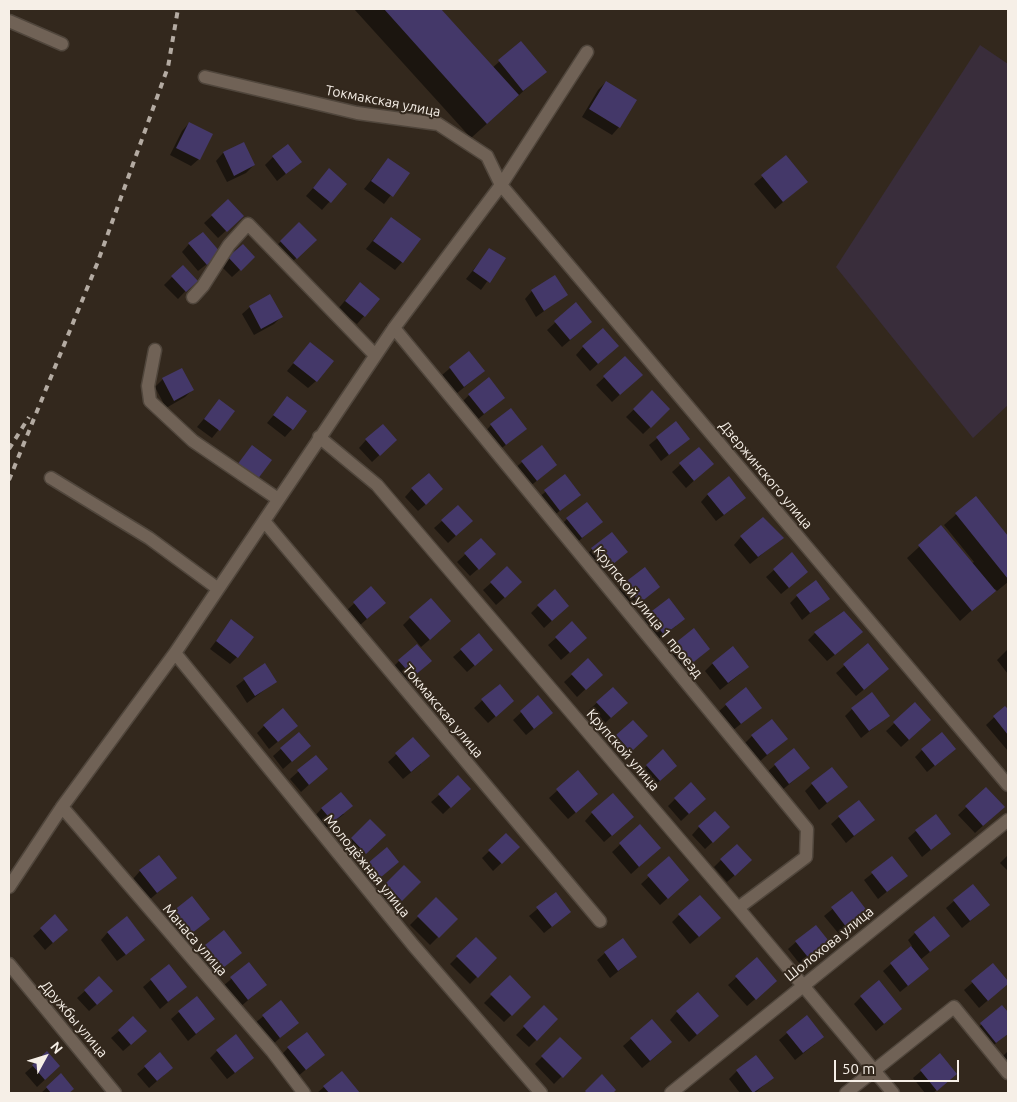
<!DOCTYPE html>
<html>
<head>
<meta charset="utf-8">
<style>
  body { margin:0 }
  #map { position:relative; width:1017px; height:1102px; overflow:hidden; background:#33281d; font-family:Ubuntu,sans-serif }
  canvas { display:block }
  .frame { position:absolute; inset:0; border:10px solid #f6efe7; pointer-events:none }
  .north { position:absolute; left:20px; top:1032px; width:50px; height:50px; -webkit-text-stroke:4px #33281d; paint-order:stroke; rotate:51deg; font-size:14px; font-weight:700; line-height:20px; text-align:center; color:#f6efe7 }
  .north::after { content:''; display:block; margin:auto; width:18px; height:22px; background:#f6efe7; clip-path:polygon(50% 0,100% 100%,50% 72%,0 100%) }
  .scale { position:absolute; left:834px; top:1060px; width:125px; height:22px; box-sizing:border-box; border:2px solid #f6efe7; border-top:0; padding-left:6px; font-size:15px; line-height:18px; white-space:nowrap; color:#f6efe7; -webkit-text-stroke:4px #33281d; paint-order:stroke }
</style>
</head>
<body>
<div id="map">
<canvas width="1017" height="1102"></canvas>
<div class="frame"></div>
<div class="north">N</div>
<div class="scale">50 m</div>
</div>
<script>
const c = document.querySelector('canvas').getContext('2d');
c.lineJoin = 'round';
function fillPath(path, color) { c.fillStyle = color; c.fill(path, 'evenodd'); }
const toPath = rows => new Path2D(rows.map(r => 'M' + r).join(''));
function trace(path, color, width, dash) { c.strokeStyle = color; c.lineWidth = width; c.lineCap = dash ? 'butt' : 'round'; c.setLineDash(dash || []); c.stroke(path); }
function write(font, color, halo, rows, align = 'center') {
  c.font = font + ' Ubuntu,sans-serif'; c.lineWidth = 4; c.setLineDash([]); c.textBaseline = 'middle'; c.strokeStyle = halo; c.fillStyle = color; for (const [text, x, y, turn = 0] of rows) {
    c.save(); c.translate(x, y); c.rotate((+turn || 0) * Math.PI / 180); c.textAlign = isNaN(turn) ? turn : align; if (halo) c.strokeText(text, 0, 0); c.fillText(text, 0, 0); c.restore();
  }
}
fillPath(toPath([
  [980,45,1008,64,1008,405,973,438,836,267]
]), '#392d3b');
fillPath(toPath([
  [354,9,439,9,492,68,521,43,537,79,471,138],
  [606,82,619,127,612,135,582,117,598,90],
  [189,123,199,159,191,166,170,155,182,131],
  [243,143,254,165,246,173,227,182,216,161,223,153],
  [273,157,300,162,277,181,265,165],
  [786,157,806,182,775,209,754,184],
  [388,159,408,173,384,204,364,189],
  [322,178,345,184,322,210,306,196],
  [228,201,242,216,218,238,204,223],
  [391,218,402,262,395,270,366,249],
  [299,224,315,240,288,266,273,249],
  [189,244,212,260,198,271,182,252],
  [243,245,254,257,232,277,221,266],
  [490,249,504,258,481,290,466,279],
  [183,266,196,280,178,299,164,285],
  [353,291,379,299,357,324,338,309],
  [532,291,566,295,536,317,525,299],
  [576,304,583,329,562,347,547,330],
  [250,307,281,317,274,324,254,335,242,314],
  [310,343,316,381,308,388,287,371],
  [583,347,610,353,590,371,576,355],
  [469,352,484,371,456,394,442,375],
  [625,358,633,382,612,402,596,385],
  [181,370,192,390,185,397,166,408,155,387,163,379],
  [652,392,669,409,643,434,626,417],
  [469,395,503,398,476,421,462,402],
  [288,398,292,429,285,437,267,423],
  [219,401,234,411,212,438,197,427],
  [676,423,688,439,661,461,649,445],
  [491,425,526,429,498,451,484,433],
  [366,440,388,447,372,462,359,448],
  [541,446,556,465,528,488,514,469],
  [699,448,712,464,686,488,672,472],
  [564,476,571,502,552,517,537,499],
  [412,489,434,497,418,511,405,497],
  [708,494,737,505,716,521,701,502],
  [976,497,1008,538,1008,582,997,591,995,589,960,621,907,558,941,527,972,563,974,562,944,525],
  [567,519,601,522,574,545,560,526],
  [442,521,464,528,448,543,434,528],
  [741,537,782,538,750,564,734,545],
  [481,540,486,562,470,576,457,562],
  [592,549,626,552,599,575,585,557],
  [774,570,799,579,781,594,766,577],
  [491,583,513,590,496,605,483,590],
  [625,583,659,587,632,610,617,591],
  [371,588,376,611,359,626,346,611],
  [797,596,828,598,802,620,790,603],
  [538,606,560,613,544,628,531,613],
  [649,615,676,626,656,641,642,623],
  [410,618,442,629,421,647,403,625],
  [231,621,237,657,230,664,210,649],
  [694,630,701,656,681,671,667,653],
  [815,633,854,639,827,661,808,640],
  [556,638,578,645,561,660,548,645],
  [868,645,880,676,856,696,836,673],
  [1008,649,1008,674,997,660],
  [461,650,484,657,467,672,453,657],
  [588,660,593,682,577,697,564,682],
  [399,661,423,668,405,684,392,668],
  [713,663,740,674,720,690,705,671],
  [264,665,275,682,247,703,236,686],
  [499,685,505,708,488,723,474,708],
  [613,688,619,710,603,725,589,710],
  [538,697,544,720,526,735,513,720],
  [915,704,922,728,901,747,886,731],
  [726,705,752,715,732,731,718,712],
  [1005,707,1008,711,1008,751,986,725],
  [852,709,888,716,861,738,845,716],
  [633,721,639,743,623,758,609,744],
  [264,726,288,733,269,749,257,733],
  [299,733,309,746,283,769,273,756],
  [752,736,786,739,759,762,745,743],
  [413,739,421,764,403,779,388,762],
  [794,749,809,768,781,791,767,772],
  [922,750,946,756,927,772,915,757],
  [663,751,668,773,652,788,639,773],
  [316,756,326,769,301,792,290,779],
  [578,772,589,801,568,819,549,798],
  [812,784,846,787,819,810,805,791],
  [469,789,443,814,431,802,439,795],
  [986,789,995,815,975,833,958,815],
  [675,799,697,806,681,821,668,806],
  [322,808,344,814,325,829,315,816],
  [592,813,625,824,604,842,585,821],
  [839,817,873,820,846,843,831,824],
  [370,821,384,835,358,860,344,846],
  [640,826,652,855,631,874,612,852],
  [699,827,721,834,705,849,692,835],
  [916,831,950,834,922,857,908,838],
  [506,835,518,847,493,871,482,858],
  [387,849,390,869,372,884,361,872],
  [1008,855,1008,871,1000,863],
  [669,858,680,887,660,905,641,884],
  [892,858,906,876,878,899,864,880],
  [721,860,743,868,727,882,714,867],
  [404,867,419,882,393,907,378,892],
  [140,871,175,878,149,900,133,879],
  [852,893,859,919,839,934,824,916],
  [555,894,570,912,544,933,529,916],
  [192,898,209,919,183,941,166,920],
  [436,899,456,919,430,945,410,925],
  [954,901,981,912,962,928,946,908],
  [679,915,711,926,690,944,672,922],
  [55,916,59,937,45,950,33,936],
  [108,932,136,947,117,961,101,940],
  [224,932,240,953,215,975,198,953],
  [915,933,941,943,920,960,928,969,900,992,883,971,912,946,908,940],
  [476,938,495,958,470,984,450,964],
  [796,942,830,945,803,968,788,949],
  [605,953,636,957,610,978,597,960],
  [757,959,768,988,747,1006,728,985],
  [249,964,266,985,240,1007,223,986],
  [993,965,1008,983,979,1008,964,990],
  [510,977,530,997,504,1022,484,1003],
  [151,980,186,987,160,1009,143,987],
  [85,991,103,999,89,1011,77,998],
  [861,997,901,1009,876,1031,854,1004],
  [281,1002,297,1023,272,1045,255,1023],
  [544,1007,557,1019,529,1047,516,1035],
  [1002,1007,1008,1014,1008,1033,988,1050,973,1032],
  [179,1012,214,1019,188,1041,171,1019],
  [677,1012,710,1023,689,1042,670,1020],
  [806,1017,815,1044,795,1060,779,1040],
  [119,1031,137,1039,123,1051,111,1038],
  [560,1039,580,1058,554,1084,535,1064],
  [631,1039,663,1050,642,1068,623,1046],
  [288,1048,323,1055,297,1077,281,1055],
  [217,1051,245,1065,227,1079,210,1058],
  [1008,1051,1008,1069,1000,1059],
  [940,1055,948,1081,933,1093,925,1093,913,1078],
  [33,1066,51,1074,37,1087,25,1073],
  [145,1067,164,1075,149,1088,137,1074],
  [737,1071,772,1078,755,1093,740,1093,729,1079],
  [342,1072,358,1093,317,1093,324,1087],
  [61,1075,72,1089,68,1093,41,1093]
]), '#0007');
fillPath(toPath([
  [384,9,441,9,519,95,487,124],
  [521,41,547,72,523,91,498,60],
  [606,81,637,100,620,128,589,109],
  [189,122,213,134,200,160,176,148],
  [244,142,255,165,234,176,223,152],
  [288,144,302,162,286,174,272,156],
  [786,155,808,182,783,202,761,175],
  [388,158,410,173,393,197,371,181],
  [329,168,347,184,331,203,313,188],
  [228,199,244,216,227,232,211,215],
  [391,217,421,239,403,263,373,241],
  [299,222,317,240,297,259,280,241],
  [203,232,221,253,207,265,188,243],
  [243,244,255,257,241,271,228,257],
  [489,248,506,258,490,283,473,271],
  [183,265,198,281,186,292,171,276],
  [555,275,568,295,544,311,531,290],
  [360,282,380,299,365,317,345,301],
  [270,294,283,317,261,329,249,306],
  [576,302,592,322,570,340,554,321],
  [603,328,619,346,598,364,582,346],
  [310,342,334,361,317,382,293,363],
  [469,351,485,371,464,387,449,367],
  [625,356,643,375,620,395,603,376],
  [182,368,194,390,174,401,162,378],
  [489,377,505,398,484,414,468,394],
  [652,390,670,409,651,428,633,409],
  [287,396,307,411,293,430,273,415],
  [219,399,235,411,220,431,204,419],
  [511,408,527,429,506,445,490,424],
  [676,421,690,439,669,455,656,437],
  [383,424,397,440,380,456,365,439],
  [252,445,272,460,257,480,237,465],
  [542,445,557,465,537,481,521,461],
  [699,447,714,464,694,481,679,463],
  [429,473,443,489,426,505,411,488],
  [565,474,581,495,560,511,544,490],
  [729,476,746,498,724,515,707,494],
  [976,496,1008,536,1008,579,955,513],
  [587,502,603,522,582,538,566,518],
  [458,505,473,521,456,536,441,520],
  [763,517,784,538,758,557,740,536],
  [941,525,996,591,972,611,918,545],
  [612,532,628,552,607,569,591,548],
  [481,538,496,554,479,570,464,553],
  [792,552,808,572,789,588,773,569],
  [507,566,522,582,505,598,490,582],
  [645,567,660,587,640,603,624,583],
  [816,580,830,599,810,613,796,595],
  [371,586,386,603,367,619,353,602],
  [555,589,569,606,552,621,537,605],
  [431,598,451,621,430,640,409,617],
  [669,598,685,619,664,635,648,614],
  [844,611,863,632,835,655,814,632],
  [231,619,254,637,238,658,216,641],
  [572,621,587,638,570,653,555,637],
  [694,628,710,649,690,665,674,644],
  [479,633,493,650,475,666,460,649],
  [868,643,889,669,864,690,843,664],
  [417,644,432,661,413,677,398,660],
  [733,646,749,667,728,683,712,663],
  [588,658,603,675,586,690,571,674],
  [265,663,277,682,255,696,243,678],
  [500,684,514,701,496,717,481,699],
  [613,687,628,703,611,718,596,702],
  [746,687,762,708,741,724,725,704],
  [872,692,890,716,869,731,851,708],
  [538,695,553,713,534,729,520,711],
  [915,702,931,720,909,740,893,722],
  [1005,706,1008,709,1008,735,993,716],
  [283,708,298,726,278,742,263,725],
  [772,719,788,739,767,755,751,735],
  [633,720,648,736,631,752,616,735],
  [299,732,311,746,292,762,280,748],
  [942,732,956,749,935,766,921,749],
  [413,737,430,756,411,772,395,753],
  [794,748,810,768,789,784,774,764],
  [663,749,677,766,660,781,646,765],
  [316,755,328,769,309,785,297,770],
  [832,767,848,787,827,803,811,783],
  [578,770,598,794,576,813,556,789],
  [458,775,471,789,451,808,438,794],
  [691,782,706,799,689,814,674,798],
  [986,787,1005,807,983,826,965,806],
  [341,792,353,806,333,822,321,808],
  [613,793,634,817,612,836,591,812],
  [859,800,875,820,854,836,838,816],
  [715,811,730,827,713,843,698,826],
  [936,814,951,834,931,850,915,830],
  [370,819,386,835,366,854,351,838],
  [640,824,661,848,639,867,619,843],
  [506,833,520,847,502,864,488,850],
  [737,844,752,860,735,876,720,859],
  [387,847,399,862,380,878,368,863],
  [159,855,177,878,157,893,139,870],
  [669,856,689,880,668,899,647,875],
  [892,856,908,876,887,892,871,872],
  [404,865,421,882,402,901,385,884],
  [973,884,990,905,970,921,953,900],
  [852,891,868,912,847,928,831,907],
  [556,892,571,912,552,927,536,907],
  [700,895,721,918,699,937,678,914],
  [192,896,210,919,191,934,173,911],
  [436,897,458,919,439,938,417,916],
  [55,914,68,930,53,943,40,928],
  [127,916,145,940,126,955,107,932],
  [934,916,950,936,930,952,914,932],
  [816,925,832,945,811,961,795,941],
  [224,930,242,953,223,968,205,945],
  [476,937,497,958,478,978,456,956],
  [623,938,637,957,618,971,604,952],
  [911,946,929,969,908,986,890,963],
  [757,957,777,981,756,1000,735,976],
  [249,962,267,985,248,1000,230,977],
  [993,963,1008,981,1008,984,988,1001,971,981],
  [169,964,187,987,168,1002,150,979],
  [510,975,531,997,512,1016,490,994],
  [99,976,113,991,97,1005,84,990],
  [879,980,902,1009,884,1024,860,996],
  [698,992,719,1016,697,1035,676,1011],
  [197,996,215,1019,196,1034,178,1011],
  [281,1000,299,1023,280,1038,262,1015],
  [544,1005,558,1019,537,1041,523,1026],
  [1002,1005,1008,1012,1008,1034,996,1043,980,1023],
  [807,1015,824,1037,803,1053,786,1032],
  [133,1016,147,1031,131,1045,118,1030],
  [652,1019,672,1042,650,1061,630,1038],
  [307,1032,325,1055,306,1070,287,1047],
  [236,1034,254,1058,235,1073,216,1050],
  [560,1037,582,1058,563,1078,541,1056],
  [47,1051,60,1066,45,1080,32,1065],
  [160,1052,173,1068,157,1081,144,1066],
  [940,1053,957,1074,937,1091,920,1070],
  [756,1055,774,1078,753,1093,736,1070],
  [342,1071,360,1093,329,1093,323,1086],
  [61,1073,74,1089,69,1093,51,1093,46,1087],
  [602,1074,616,1090,613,1093,587,1093,585,1091]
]), '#443869');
const minor = toPath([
  [9,21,62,44],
  [205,77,357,113,438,124,487,156,501,185,1008,785],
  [193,297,203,286,229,245,248,224,375,355],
  [394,328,807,829,806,857,738,908],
  [155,350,148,386,150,401,193,441,278,499],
  [319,437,377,485,738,908,893,1093],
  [51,478,149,538,217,588],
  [264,521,600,921],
  [175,653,413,945,541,1093],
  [62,807,272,1051,304,1093],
  [9,887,62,807,175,653,394,328,501,185,587,52],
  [9,964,115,1093],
  [671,1093,1008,820],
  [846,1093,954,1007,1008,1073]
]);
trace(minor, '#50463c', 15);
trace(minor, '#706256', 12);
trace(toPath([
  [9,449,29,417],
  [9,480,97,264,168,67,178,9]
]), '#b4aba2', 4, [6, 6]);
write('14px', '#f6efe7', '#33281d', [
  ["Токмакская улица",383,101,11],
  ["Дзержинского улица",766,475,50],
  ["Крупской улица 1 проезд",648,612,51],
  ["Токмакская улица",443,711,50],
  ["Крупской улица",623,750,49],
  ["Молодёжная улица",367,866,51],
  ["Манаса улица",195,940,49],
  ["Шолохова улица",829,944,-39],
  ["Дружбы улица",74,1019,50]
]);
</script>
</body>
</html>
